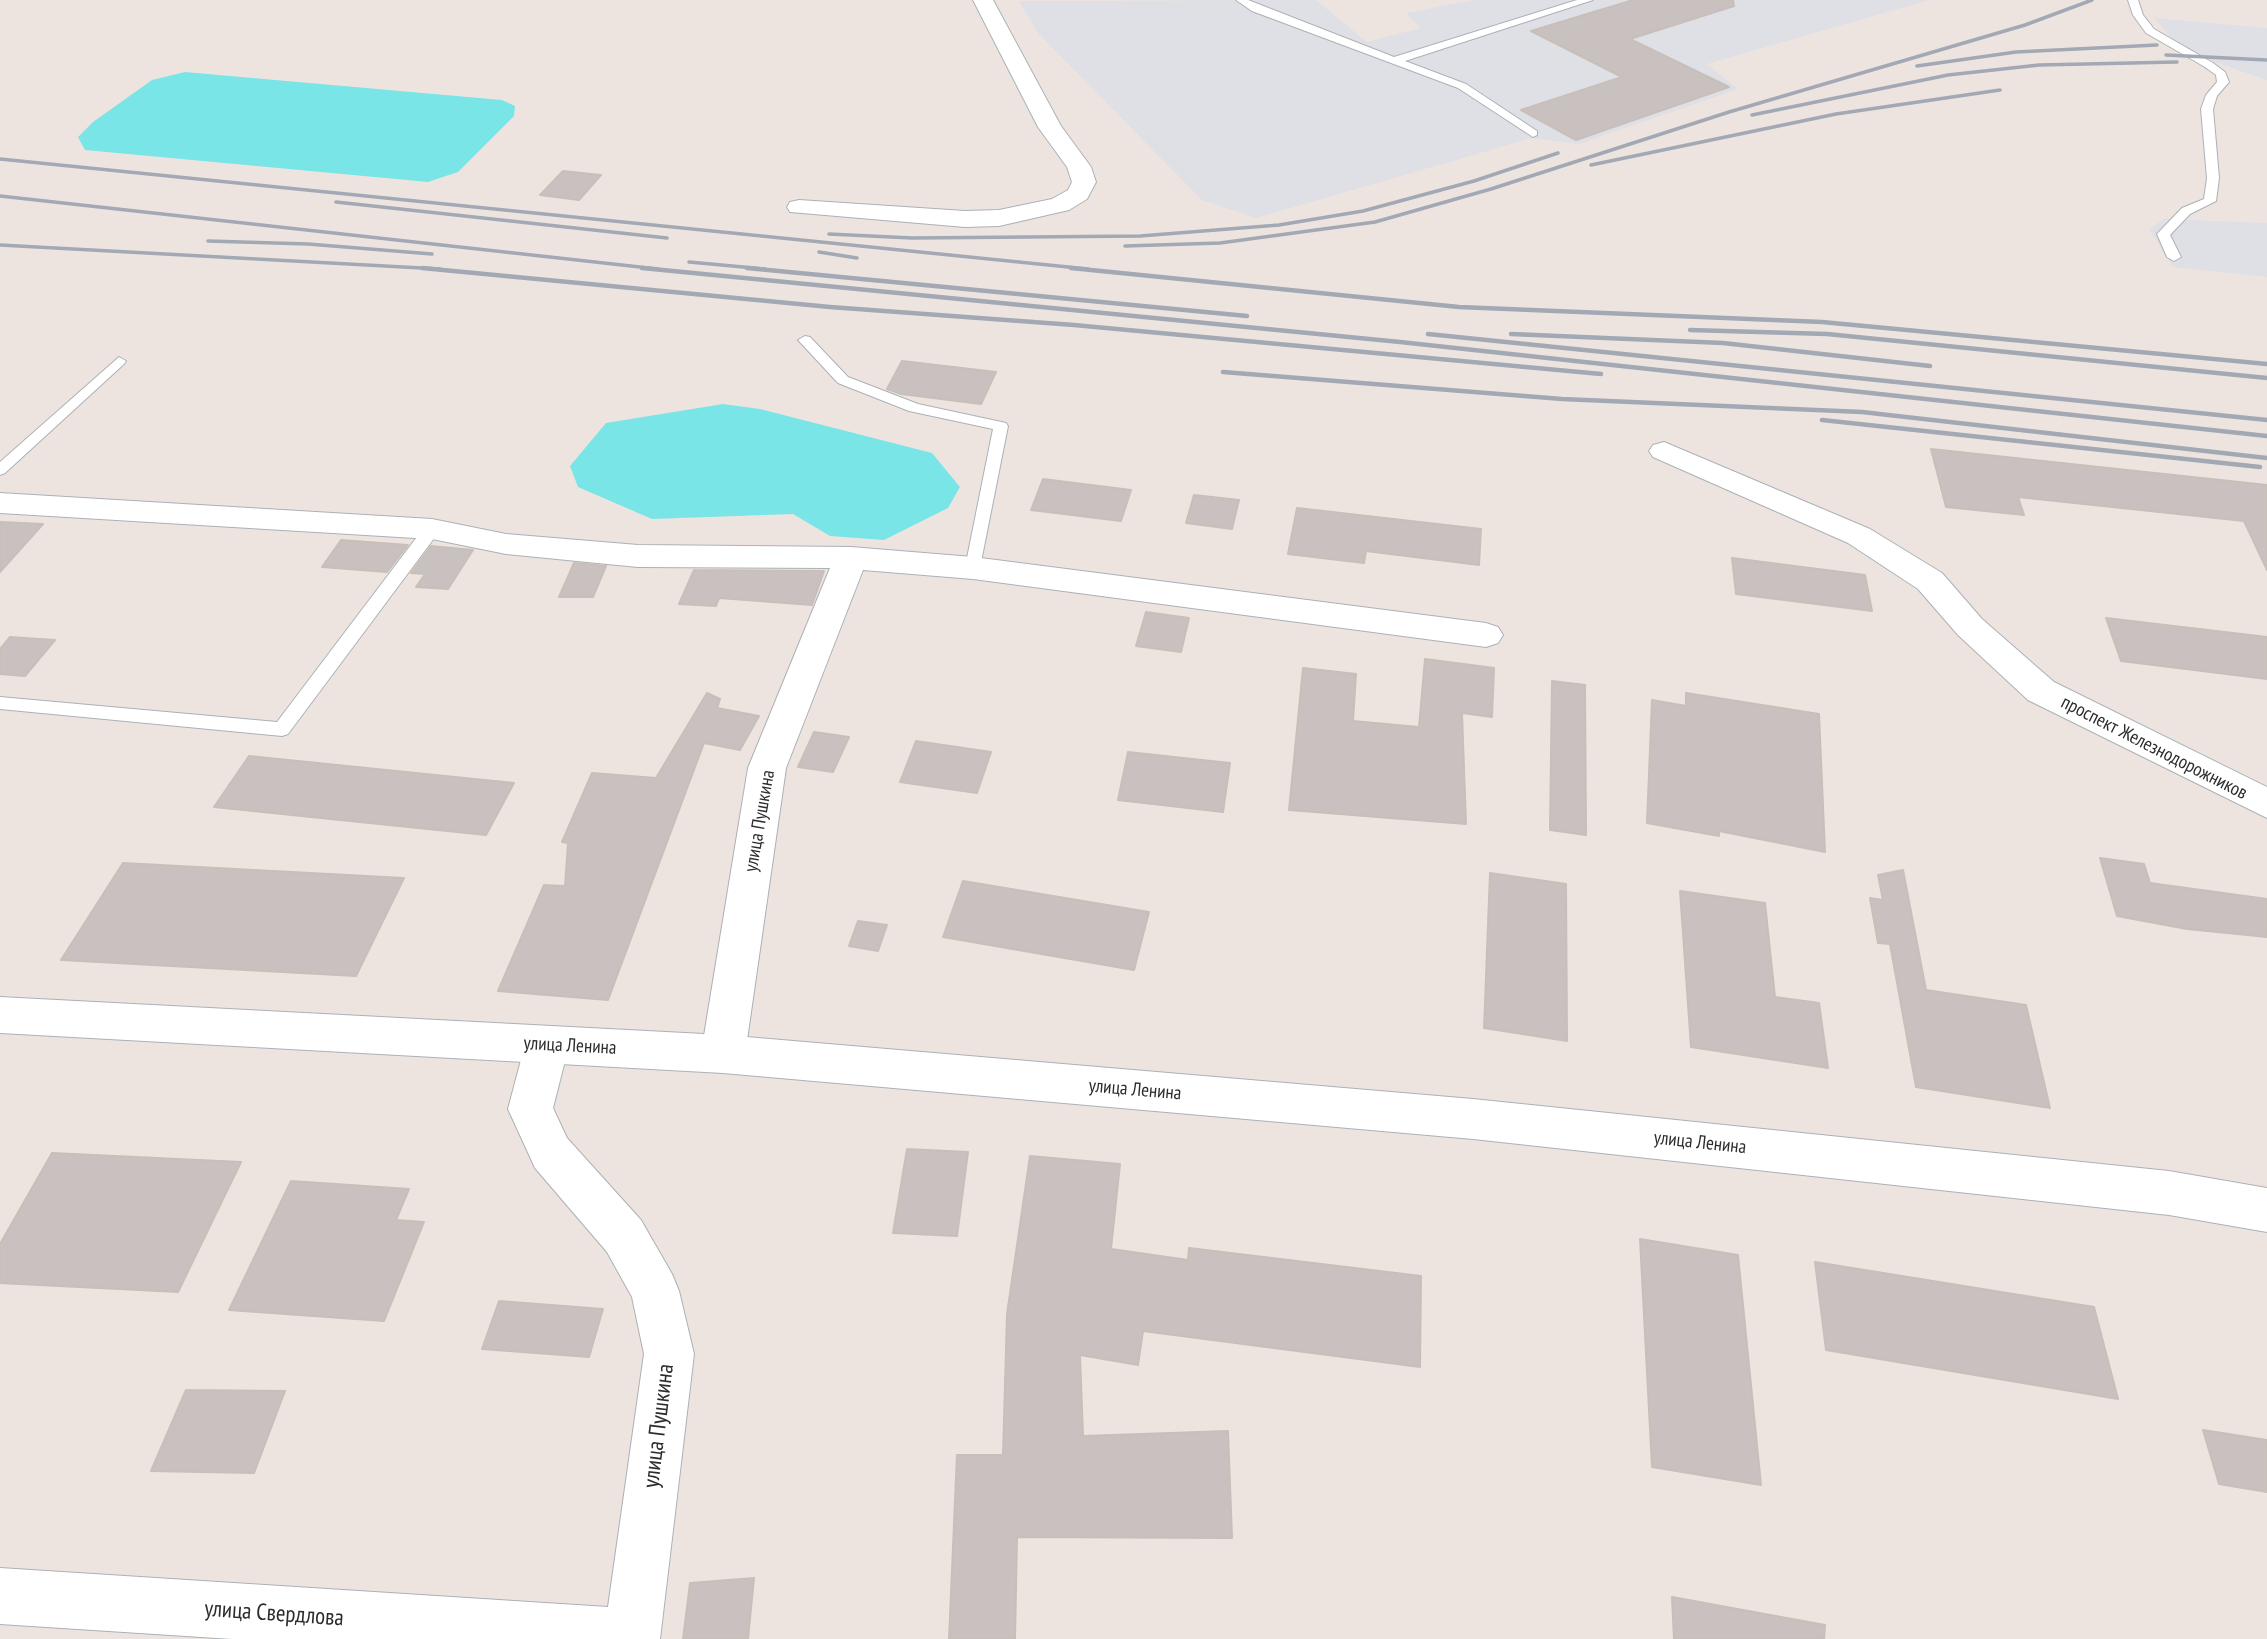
<!DOCTYPE html>
<html>
<head>
<meta charset="utf-8">
<style>
  body { margin:0 }
  canvas { display:block; background:#ede4df }
</style>
</head>
<body>
<canvas width="2267" height="1639"></canvas>
<script>
const c = document.querySelector('canvas').getContext('2d');
c.lineJoin = 'round';
function fillPath(path, color) { c.fillStyle = color; c.fill(path, 'evenodd'); }
const toPath = rows => new Path2D(rows.map(r => 'M' + r).join(''));
function trace(path, color, width, dash) { c.strokeStyle = color; c.lineWidth = width; c.lineCap = dash ? 'butt' : 'round'; c.setLineDash(dash || []); c.stroke(path); }
function write(font, color, halo, rows, align = 'center') {
  c.font = font + ' "PT Sans Narrow",sans-serif'; c.lineWidth = 5; c.setLineDash([]); c.textBaseline = 'middle'; c.strokeStyle = halo; c.fillStyle = color; for (const [text, x, y, turn = 0] of rows) {
    c.save(); c.translate(x, y); c.rotate((+turn || 0) * Math.PI / 180); c.textAlign = isNaN(turn) ? turn : align; if (halo) c.strokeText(text, 0, 0); c.fillText(text, 0, 0); c.restore();
  }
}
fillPath(toPath([
  [1316,0,1367,42,1420,28,1406,13,1474,0,1929,0,1707,64,1738,89,1579,144,1532,138,1256,218,1202,200,1037,32,1019,1],
  [2154,18,2267,28,2267,80,2214,62,2175,42],
  [2163,219,2267,223,2267,277,2173,267,2149,230]
]), '#dfdfe6');
fillPath(toPath([
  [185,72,502,100,515,106,514,116,458,172,428,182,85,150,78,137,93,122,152,80],
  [723,404,760,409,932,453,960,487,948,508,884,540,830,536,793,514,652,519,578,487,570,466,606,423]
]), '#7ae5e7');
const building = toPath([
  [1633,0,1733,0,1734,6,1630,39,1729,87,1576,140,1521,110,1622,77,1531,31,1633,0],
  [563,171,601,175,579,200,540,195,563,171],
  [902,361,996,372,981,404,901,394,887,389,902,361],
  [1931,449,2267,485,2267,570,2244,521,2018,497,2024,515,1946,507,1931,449],
  [1043,479,1131,490,1121,521,1031,510,1043,479],
  [1194,495,1239,500,1232,529,1186,523,1194,495],
  [1297,508,1481,529,1479,565,1366,551,1364,563,1288,554,1297,508],
  [0,522,43,524,0,572,0,522],
  [341,540,408,545,387,572,322,567,341,540],
  [431,546,473,550,448,589,416,587,425,574,411,573,431,546],
  [1732,558,1865,575,1872,611,1736,594,1732,558],
  [574,563,606,566,593,597,559,597,574,563],
  [694,570,824,571,812,605,719,598,716,606,679,604,694,570],
  [1146,612,1189,618,1181,652,1136,646,1146,612],
  [2106,618,2267,637,2267,679,2121,661,2106,618],
  [10,637,55,640,25,676,0,674,0,649,10,637],
  [1425,659,1494,668,1492,717,1462,713,1466,824,1289,810,1303,668,1356,674,1353,721,1419,727,1425,659],
  [1552,681,1585,685,1586,835,1550,830,1552,681],
  [707,693,720,699,717,708,759,716,740,750,704,743,608,1000,498,991,544,885,565,886,568,843,562,842,592,773,656,778,707,693],
  [1686,693,1819,714,1825,852,1719,831,1719,836,1647,823,1652,700,1686,706,1686,693],
  [814,732,849,737,833,772,798,767,814,732],
  [916,741,991,752,977,793,900,782,916,741],
  [1128,752,1230,763,1223,812,1118,800,1128,752],
  [249,756,514,783,486,835,214,807,249,756],
  [2100,858,2144,864,2150,883,2267,899,2267,937,2187,929,2117,916,2100,858],
  [123,863,404,878,356,976,61,960,123,863],
  [1903,870,1926,990,2026,1005,2050,1108,1916,1087,1890,944,1878,943,1870,898,1883,900,1878,875,1903,870],
  [1490,873,1566,884,1567,1041,1484,1028,1490,873],
  [963,881,1149,912,1134,970,943,937,963,881],
  [1680,891,1765,903,1775,997,1819,1003,1828,1068,1691,1047,1680,891],
  [858,921,887,925,878,951,849,946,858,921],
  [907,1149,968,1152,957,1236,893,1233,907,1149],
  [52,1153,241,1162,178,1292,0,1283,0,1244,52,1153],
  [1030,1156,1120,1164,1111,1249,1188,1260,1189,1248,1421,1276,1420,1367,1143,1331,1138,1365,1080,1355,1083,1436,1228,1431,1232,1538,1017,1537,1015,1639,949,1639,957,1455,1003,1455,1007,1314,1030,1156],
  [291,1181,409,1189,396,1220,424,1222,384,1321,229,1310,291,1181],
  [1640,1239,1738,1255,1761,1485,1652,1467,1640,1239],
  [1815,1262,2094,1307,2118,1399,1826,1350,1815,1262],
  [499,1301,603,1309,589,1357,482,1349,499,1301],
  [186,1390,285,1391,254,1473,151,1471,186,1390],
  [2203,1430,2267,1440,2267,1492,2219,1484,2203,1430],
  [754,1578,748,1639,683,1639,690,1583,754,1578],
  [1672,1597,1825,1625,1824,1639,1674,1639,1672,1597]
]);
fillPath(building, '#c8c1bf');
trace(building, '#c8bfb9', 2);
const service = toPath([
  [1236,0,1248,0,1394,57,1577,0,1593,0,1405,61,1466,84,1537,131,1537,135,1533,137,1458,88,1252,11,1236,0],
  [2128,0,2138,0,2143,15,2154,29,2213,63,2225,72,2229,82,2217,96,2213,109,2219,178,2216,201,2190,214,2170,235,2181,257,2174,261,2167,257,2157,234,2182,208,2204,199,2207,178,2201,109,2206,95,2217,82,2216,75,2205,67,2146,33,2133,15,2128,0],
  [805,336,810,337,848,377,918,404,1006,423,1008,426,979,572,967,572,965,568,993,429,909,411,838,383,798,340,805,336],
  [119,357,126,361,124,364,5,473,0,475,0,462,119,357],
  [432,524,438,525,438,533,288,734,282,736,0,709,0,697,277,722,426,525,432,524]
]);
const minor = toPath([
  [973,0,993,0,1061,126,1091,167,1096,182,1087,199,1069,210,999,226,965,227,790,212,787,207,790,202,799,200,965,211,999,210,1052,199,1068,190,1072,182,1067,167,1038,127,973,0],
  [1664,442,1870,529,1942,573,1982,619,2054,682,2267,787,2267,818,2028,700,1958,635,1918,589,1848,543,1653,457,1649,451,1653,445,1664,442],
  [0,493,432,519,506,534,638,545,851,547,973,557,1486,623,1498,627,1503,635,1498,643,1486,647,973,579,863,570,786,768,745,1054,738,1067,723,1073,708,1067,701,1054,748,768,830,568,638,567,506,554,432,539,0,513,0,493],
  [547,1026,562,1032,569,1045,553,1108,567,1138,641,1220,672,1274,679,1291,694,1354,660,1639,232,1639,0,1624,0,1568,608,1607,644,1354,632,1297,607,1252,535,1168,508,1109,525,1045,532,1032,547,1026]
]);
const tertiary = toPath([
  [0,997,723,1035,1473,1099,2169,1171,2267,1188,2267,1232,2169,1215,1473,1139,723,1073,0,1033,0,997]
]);
trace(service, '#acb1b7', 2);
trace(minor, '#acb1b7', 2);
trace(tertiary, '#acb1b7', 2);
fillPath(service, '#fff');
fillPath(minor, '#fff');
fillPath(tertiary, '#fff');
trace(toPath([
  [2166,55,2267,60],
  [1917,66,2016,52,2157,45],
  [1752,115,1948,75,2039,65,2177,62],
  [0,159,1088,269],
  [1591,165,1836,114,2000,90],
  [0,196,658,269],
  [336,202,667,238],
  [829,234,912,238,1140,236,1279,225,1363,211,1474,181,1558,153],
  [208,241,308,244,432,254],
  [0,245,440,269],
  [1125,246,1220,243,1375,222,1491,189,1729,112,2025,25,2092,0],
  [819,252,857,258],
  [689,262,765,269]
]), '#a2a9b5', 3.5);
trace(toPath([
  [422,268,830,307,1074,325,1601,374],
  [642,268,1400,342,2267,436],
  [747,268,1247,316],
  [1071,268,1459,307,1822,322,2267,364],
  [1690,330,1827,334,2267,378],
  [1428,334,2267,420],
  [1511,334,1723,343,1930,366],
  [1223,372,1562,399,1862,412,2267,458],
  [1822,420,2260,467]
]), '#a2a9b5', 4.5);
write('19px', '#2c2c2c', '#fff', [
  ["проспект Железнодорожников",2154,748,27],
  ["улица Пушкина",760,821,-80],
  ["улица Ленина",570,1046,3],
  ["улица Ленина",1135,1090,5],
  ["улица Ленина",1700,1143,6]
]);
write('23px', '#2c2c2c', '#fff', [
  ["улица Пушкина",659,1426,-83],
  ["улица Свердлова",274,1614,4]
]);
</script>
</body>
</html>
